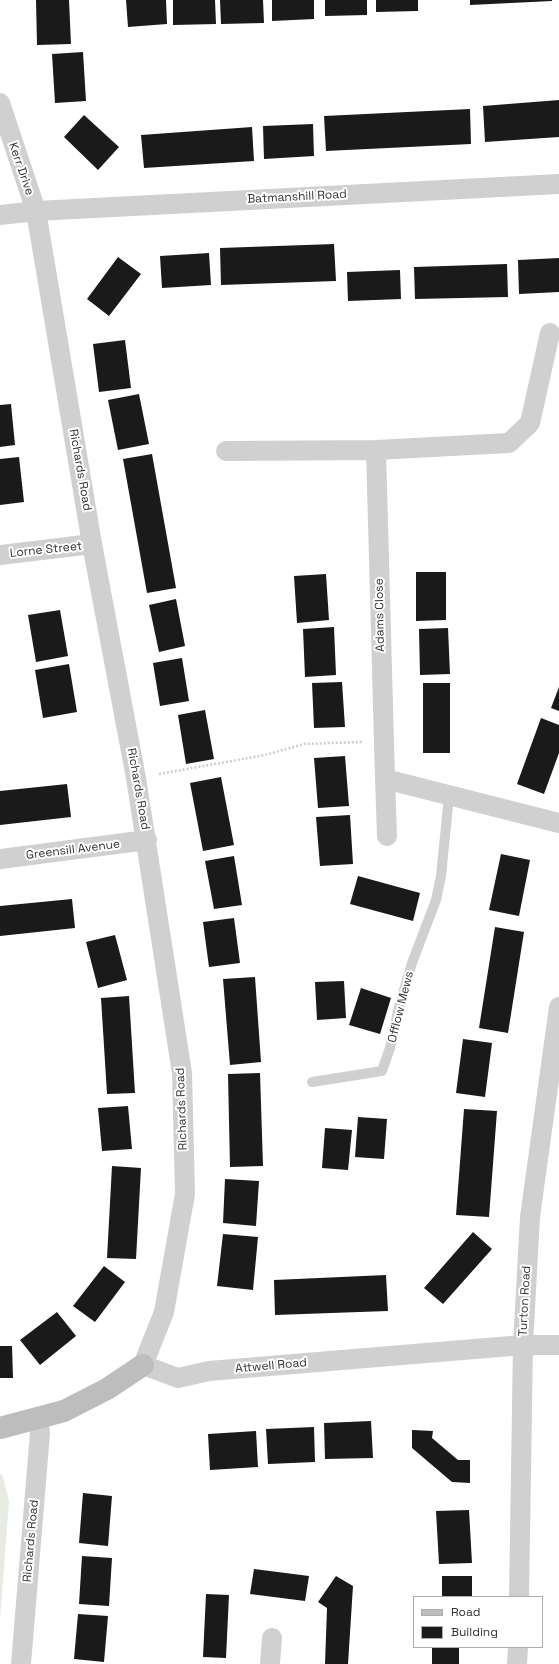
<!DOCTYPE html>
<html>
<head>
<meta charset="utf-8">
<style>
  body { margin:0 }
  #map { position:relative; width:559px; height:1664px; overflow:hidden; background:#fff; font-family:"Space Grotesk",sans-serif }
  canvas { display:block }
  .legend { position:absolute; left:413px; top:1596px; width:130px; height:52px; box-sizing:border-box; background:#fff; border:1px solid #adadad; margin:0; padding:5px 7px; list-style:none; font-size:12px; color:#333 }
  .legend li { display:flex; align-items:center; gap:8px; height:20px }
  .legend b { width:20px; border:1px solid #adadad }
</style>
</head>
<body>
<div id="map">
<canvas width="559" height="1664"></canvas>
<ul class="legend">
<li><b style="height:5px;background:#bdbdbd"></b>Road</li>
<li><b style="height:11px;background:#1a1a1a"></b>Building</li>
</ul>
</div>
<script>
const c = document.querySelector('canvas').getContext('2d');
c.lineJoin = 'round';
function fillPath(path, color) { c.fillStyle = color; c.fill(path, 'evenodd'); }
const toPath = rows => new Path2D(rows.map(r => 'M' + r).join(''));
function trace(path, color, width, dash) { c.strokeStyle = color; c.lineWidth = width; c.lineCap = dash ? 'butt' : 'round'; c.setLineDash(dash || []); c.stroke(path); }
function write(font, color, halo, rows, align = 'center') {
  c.font = font + ' "Space Grotesk",sans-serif'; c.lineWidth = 4; c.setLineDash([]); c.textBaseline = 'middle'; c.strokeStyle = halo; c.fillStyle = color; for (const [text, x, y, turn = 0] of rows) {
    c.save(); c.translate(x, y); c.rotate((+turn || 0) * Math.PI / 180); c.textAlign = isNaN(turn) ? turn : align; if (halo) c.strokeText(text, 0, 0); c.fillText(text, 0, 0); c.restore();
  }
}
fillPath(toPath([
  [0,1474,2,1474,9,1501,0,1620]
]), '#e6ecdf');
fillPath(toPath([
  [36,0,69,0,71,44,37,45],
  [126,0,166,0,167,24,128,27],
  [173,0,215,0,216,24,173,25],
  [220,0,263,0,264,23,221,24],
  [272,0,314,0,314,19,272,21],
  [325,0,367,0,367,15,325,16],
  [376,0,418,0,418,11,376,12],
  [470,0,552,0,552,1,470,5],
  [83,52,86,101,55,103,52,54],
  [559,100,559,137,485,142,483,106],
  [470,109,471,144,326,151,324,116],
  [84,115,119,147,98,170,64,137],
  [313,124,314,156,264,159,263,126],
  [252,127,254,161,144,168,141,135],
  [334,244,336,281,221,285,220,248],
  [209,253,211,285,162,288,160,256],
  [118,257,141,274,109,316,87,299],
  [559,258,559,292,519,294,518,260],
  [507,264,508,297,415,299,414,267],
  [400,270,401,299,348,301,347,272],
  [125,340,131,388,99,392,93,344],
  [139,394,149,444,118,450,108,400],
  [11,404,15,445,0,447,0,405],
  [152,454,176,588,147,593,123,459],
  [19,457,24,502,0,505,0,459],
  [416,572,446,572,446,620,416,621],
  [326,574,329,620,297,623,294,576],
  [176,599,185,646,159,652,149,605],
  [60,610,68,656,36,662,28,615],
  [334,627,336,675,305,677,303,629],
  [448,628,450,674,420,675,419,629],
  [182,658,189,701,160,706,153,663],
  [69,664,77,712,43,718,35,670],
  [342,682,345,727,314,728,312,683],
  [423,683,450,683,450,753,423,753],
  [559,687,559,711,551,708],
  [205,710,214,759,186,764,178,715],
  [541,718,559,725,559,753,544,794,517,784],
  [345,756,349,806,318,808,314,758],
  [221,777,234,845,203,851,190,783],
  [67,784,71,817,0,825,0,791],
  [350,815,353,864,320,866,316,817],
  [501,854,530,860,519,916,489,910],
  [234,856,242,905,214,909,205,861],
  [358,876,420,893,413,921,350,904],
  [72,899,75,928,0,936,0,906],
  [234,918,240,963,209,967,203,922],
  [495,927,524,932,508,1033,479,1028],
  [115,935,127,980,98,988,86,942],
  [255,977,261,1062,230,1065,223,979],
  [344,981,346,1018,317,1020,315,982],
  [361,988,391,998,380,1034,349,1025],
  [129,996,135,1093,107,1094,101,998],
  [463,1039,492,1043,485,1097,456,1093],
  [260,1073,263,1166,230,1167,228,1074],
  [128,1106,132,1149,102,1151,98,1108],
  [464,1109,497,1111,489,1217,456,1215],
  [358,1117,387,1119,384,1159,355,1157],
  [325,1128,352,1130,348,1170,322,1168],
  [112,1166,141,1168,136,1259,107,1258],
  [225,1179,259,1181,256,1226,223,1223],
  [473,1232,492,1249,443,1304,424,1288],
  [223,1234,258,1237,253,1290,217,1286],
  [104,1266,125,1282,95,1322,73,1306],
  [386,1275,388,1311,275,1315,274,1280],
  [57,1312,76,1336,40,1365,20,1340],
  [0,1346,12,1346,13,1378,0,1378],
  [371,1421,373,1458,325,1459,324,1423],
  [314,1427,315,1462,268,1464,266,1429],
  [412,1430,433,1431,432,1438,458,1460,470,1460,470,1483,452,1482,412,1448],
  [256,1431,258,1467,210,1470,208,1434],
  [83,1493,112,1496,108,1546,79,1543],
  [469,1510,472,1563,439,1564,436,1511],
  [82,1556,112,1558,109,1606,79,1604],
  [254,1569,309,1576,305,1601,250,1594],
  [336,1576,353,1586,348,1664,325,1664,327,1608,318,1602],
  [442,1576,472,1576,472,1597,442,1597],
  [206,1594,229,1595,226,1658,203,1657],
  [78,1614,108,1616,104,1662,74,1659],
  [432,1647,459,1647,459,1664,432,1664]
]), '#1a1a1a');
trace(toPath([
  [159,774,265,755,304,744,362,742]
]), '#cdcdcd', 2.5, [2, 2]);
trace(toPath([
  [312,1082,382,1071,390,1048,399,1007,412,963,436,900,441,876,449,796]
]), '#d0d0d0', 10);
trace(toPath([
  [0,103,36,211,92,544,136,778,182,1073,185,1194,164,1312,143,1365,178,1378,209,1371,523,1345,559,1345],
  [0,215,36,211,559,184],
  [376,450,385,779,559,823],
  [226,451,376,450,509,443,530,423,550,333],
  [0,555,92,544],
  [385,779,387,836],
  [0,859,147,840],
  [519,1597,523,1345,530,1217,559,1007],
  [21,1664,40,1433,38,1418],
  [270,1664,272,1638],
  [517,1664,518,1647]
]), '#d0d0d0', 20);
trace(toPath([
  [0,1428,64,1411,107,1389,143,1365]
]), '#bdbdbd', 22);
write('12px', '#333', '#fff', [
  ["Kerr Drive",21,169,71],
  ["Batmanshill Road",297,197,-3],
  ["Richards Road",80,470,80],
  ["Lorne Street",46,550,-6],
  ["Adams Close",380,615,-91],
  ["Richards Road",138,789,80],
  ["Greensill Avenue",73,850,-7],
  ["Offlow Mews",401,1007,-76],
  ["Richards Road",182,1109,-92],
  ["Turton Road",525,1301,-87],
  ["Attwell Road",271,1366,-5],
  ["Richards Road",31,1541,-85]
]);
</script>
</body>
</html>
